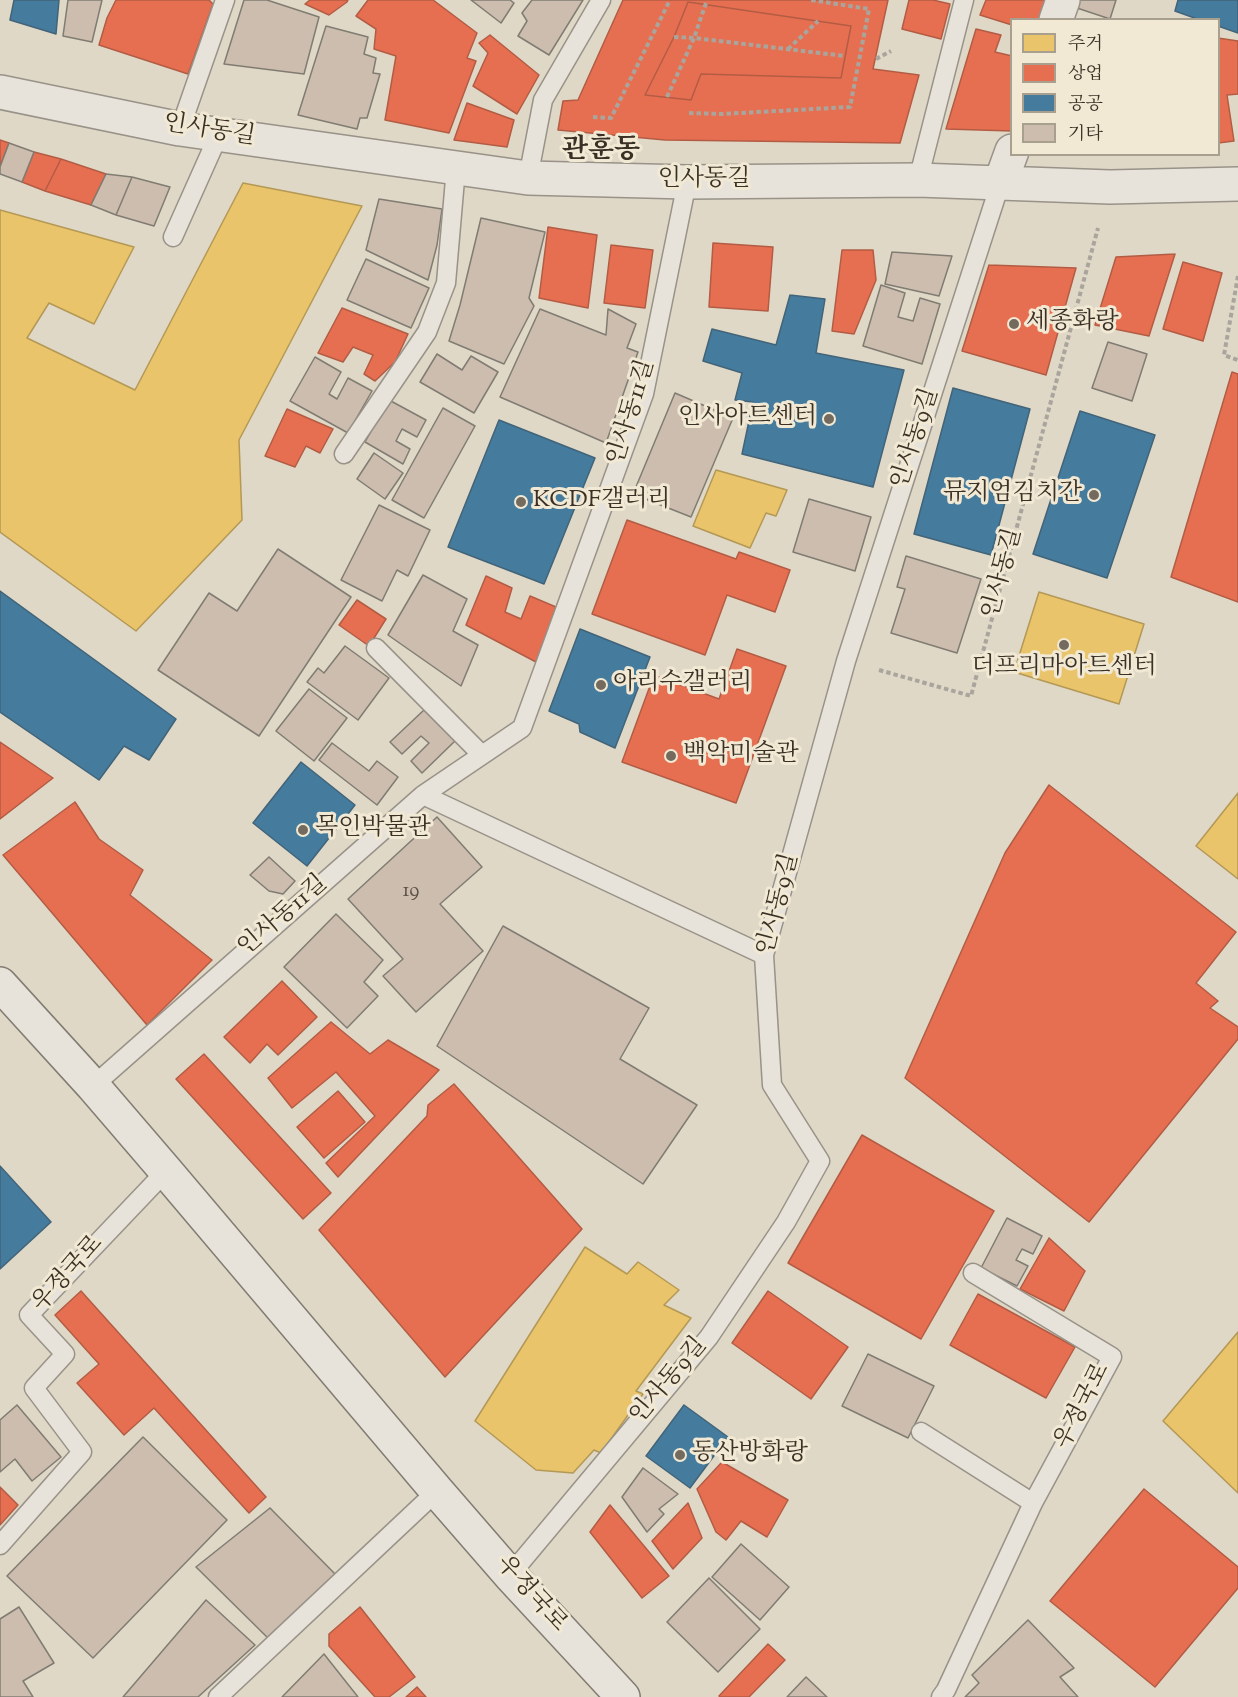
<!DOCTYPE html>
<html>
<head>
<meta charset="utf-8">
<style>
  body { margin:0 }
  #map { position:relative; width:1238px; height:1697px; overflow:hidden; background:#dfd8c7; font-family:"Sorts Mill Goudy","Noto Serif KR",serif }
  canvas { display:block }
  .legend { position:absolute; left:1010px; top:18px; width:210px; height:138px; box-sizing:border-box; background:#f1e9d4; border:2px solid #a89f8e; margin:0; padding:8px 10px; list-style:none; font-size:18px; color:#3a3025 }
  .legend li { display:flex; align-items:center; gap:12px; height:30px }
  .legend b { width:30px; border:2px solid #a89f8e }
</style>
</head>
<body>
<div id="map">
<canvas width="1238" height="1697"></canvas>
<ul class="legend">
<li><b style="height:16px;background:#e9c46a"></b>주거</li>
<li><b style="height:16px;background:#e76f51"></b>상업</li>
<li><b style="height:16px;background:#457b9d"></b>공공</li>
<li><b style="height:16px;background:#ccbdae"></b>기타</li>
</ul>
</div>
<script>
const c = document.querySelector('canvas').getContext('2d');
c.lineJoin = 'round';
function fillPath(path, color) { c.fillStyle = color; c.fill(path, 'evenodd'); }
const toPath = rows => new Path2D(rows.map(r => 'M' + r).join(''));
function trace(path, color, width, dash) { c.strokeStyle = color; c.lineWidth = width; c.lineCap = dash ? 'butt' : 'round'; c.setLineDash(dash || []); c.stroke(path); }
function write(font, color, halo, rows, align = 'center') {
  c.font = font + ' "Sorts Mill Goudy","Noto Serif KR",serif'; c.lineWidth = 6; c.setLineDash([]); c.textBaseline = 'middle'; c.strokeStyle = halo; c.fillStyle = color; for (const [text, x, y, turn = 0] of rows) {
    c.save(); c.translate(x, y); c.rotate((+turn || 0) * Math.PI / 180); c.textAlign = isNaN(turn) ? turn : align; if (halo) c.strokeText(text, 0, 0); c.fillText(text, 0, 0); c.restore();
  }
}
const homes = toPath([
  [243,183,362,206,239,440,242,520,136,631,0,532,0,210,134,247,94,324,49,303,27,338,135,390,243,183],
  [716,470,787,490,776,516,766,513,750,548,693,526,716,470],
  [1039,592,1144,624,1119,704,1014,672,1039,592],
  [1238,793,1238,879,1196,846,1238,793],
  [585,1247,627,1274,638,1262,679,1290,664,1305,691,1318,636,1391,643,1394,601,1453,594,1450,573,1473,536,1470,475,1421,585,1247],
  [1238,1332,1238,1493,1163,1421,1238,1332]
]);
fillPath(homes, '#e9c46a');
trace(homes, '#b49855', 1.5);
const shops = toPath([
  [116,0,209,0,213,4,188,74,99,45,107,18,116,0],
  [310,0,348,0,347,2,329,15,305,4,310,0],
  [368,0,433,0,477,33,467,58,476,61,449,133,385,120,396,56,374,49,376,29,356,16,368,0],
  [623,0,888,0,873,69,919,75,900,143,665,140,558,130,563,101,578,100,623,0],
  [688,2,851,26,841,78,701,74,691,100,645,95,674,37,688,2],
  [909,0,933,0,950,4,941,39,902,29,909,0],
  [986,0,1058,0,1052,20,1012,20,1012,25,980,15,986,0],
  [688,2,851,26,841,78,701,74,691,100,645,95,674,37,688,2],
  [976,29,1001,35,995,52,1012,56,1012,131,946,129,976,29],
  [490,35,539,75,517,114,473,86,488,53,479,43,490,35],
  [1218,38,1238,41,1238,94,1227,95,1234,141,1218,143,1218,38],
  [467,103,514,120,507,147,454,140,467,103],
  [0,140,9,143,0,167,0,140],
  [34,152,61,159,45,191,22,182,34,152],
  [61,159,106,174,91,205,45,191,61,159],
  [548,227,597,235,588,308,539,298,548,227],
  [713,243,773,247,768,311,709,307,713,243],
  [611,245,653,250,645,308,604,303,611,245],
  [842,250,873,250,876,280,854,334,832,331,842,250],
  [1175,254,1149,336,1095,325,1116,257,1175,254],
  [1183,262,1222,273,1203,341,1163,329,1183,262],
  [989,265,1076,268,1046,375,962,351,989,265],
  [342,308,408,334,395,362,375,381,364,374,373,355,353,347,343,362,318,353,342,308],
  [1232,372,1238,374,1238,602,1171,577,1232,372],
  [287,409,333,429,320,453,306,446,295,467,265,456,287,409],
  [627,520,736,559,739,552,790,570,775,612,727,595,705,655,592,614,627,520],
  [486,576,512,588,505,612,521,619,530,596,556,607,536,662,466,625,486,576],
  [357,600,386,619,369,646,339,625,357,600],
  [737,649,786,666,736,803,622,762,654,675,719,699,737,649],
  [0,742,53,778,0,819,0,742],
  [1049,785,1236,932,1196,983,1218,1001,1210,1008,1238,1027,1238,1039,1089,1222,905,1078,1005,853,1049,785],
  [75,802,99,839,143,870,130,895,212,960,147,1025,3,855,75,802],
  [282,981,317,1017,278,1055,267,1044,250,1063,224,1037,282,981],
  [331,1022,370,1054,388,1040,439,1070,338,1177,326,1163,375,1116,336,1072,292,1108,268,1078,331,1022],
  [204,1054,331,1193,303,1219,176,1079,204,1054],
  [454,1084,582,1229,445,1377,319,1230,427,1116,428,1105,454,1084],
  [338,1091,365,1122,324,1158,297,1127,338,1091],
  [862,1135,994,1211,921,1339,788,1263,862,1135],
  [1049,1238,1085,1271,1064,1311,1020,1289,1049,1238],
  [81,1291,266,1497,249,1513,154,1408,124,1435,77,1383,99,1364,55,1315,81,1291],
  [768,1291,848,1347,811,1399,732,1343,768,1291],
  [978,1294,1075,1347,1046,1398,950,1345,978,1294],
  [722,1462,788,1500,767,1537,741,1521,726,1540,716,1532,697,1489,722,1462],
  [0,1487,18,1505,0,1525,0,1487],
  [1144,1489,1238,1567,1238,1588,1155,1687,1050,1601,1144,1489],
  [688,1503,702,1538,673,1569,652,1541,688,1503],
  [610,1505,669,1576,642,1598,590,1532,610,1505],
  [360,1607,415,1677,389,1697,375,1697,329,1646,329,1634,360,1607],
  [768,1644,785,1660,749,1697,720,1697,719,1696,768,1644],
  [417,1687,426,1697,406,1697,417,1687]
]);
fillPath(shops, '#e76f51');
trace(shops, '#b35c44', 1.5);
const public = toPath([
  [14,0,59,0,56,34,10,20,14,0],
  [1178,0,1238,0,1238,33,1218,26,1218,20,1200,20,1175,11,1178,0],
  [790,295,825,299,816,353,904,370,873,487,742,454,753,402,735,400,742,373,703,361,712,329,776,345,790,295],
  [953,388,1030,409,991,555,914,534,953,388],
  [1080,411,1155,435,1107,578,1033,554,1080,411],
  [499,420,595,458,544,584,448,547,499,420],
  [0,591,176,719,149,760,124,746,99,780,0,712,0,591],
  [580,629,650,657,615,748,580,732,579,724,549,711,580,629],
  [301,762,355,805,307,866,253,823,301,762],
  [0,1166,51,1222,0,1269,0,1166],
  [684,1405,728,1437,690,1488,646,1456,684,1405]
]);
fillPath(public, '#457b9d');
trace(public, '#426479', 1.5);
const building = toPath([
  [68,0,102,0,92,42,63,36,68,0],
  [244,0,267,0,319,17,304,74,224,64,244,0],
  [471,0,510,0,514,3,501,23,471,0],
  [532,0,583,0,549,55,518,36,527,21,522,13,532,0],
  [1079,0,1116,0,1110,19,1077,8,1079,0],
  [326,26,368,37,364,54,376,58,373,73,380,74,367,118,360,118,357,129,298,115,326,26],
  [9,143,34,152,22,182,0,174,0,167,9,143],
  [106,174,132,177,116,215,91,205,106,174],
  [132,177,170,187,154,226,116,215,132,177],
  [379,199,442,209,437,245,428,280,366,250,379,199],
  [481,218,545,232,529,298,534,306,504,364,449,341,460,305,481,218],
  [892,252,952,256,939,296,885,284,892,252],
  [366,259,429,288,411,328,347,300,366,259],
  [881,285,905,293,898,317,913,321,920,298,940,304,922,364,863,346,881,285],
  [540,309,606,335,608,309,636,324,627,348,638,352,606,443,500,397,540,309],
  [1108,342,1147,354,1132,401,1092,388,1108,342],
  [437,354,462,370,471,356,498,372,474,413,420,382,437,354],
  [315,357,341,372,329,394,337,399,348,378,372,391,348,433,290,401,315,357],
  [675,393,733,418,691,517,633,494,675,393],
  [389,400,426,420,417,437,402,429,396,441,410,449,403,464,365,442,389,400],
  [443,408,475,426,424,518,392,500,443,408],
  [374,453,403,473,385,499,357,479,374,453],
  [809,499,871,517,855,571,793,552,809,499],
  [379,505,430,530,408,576,397,570,382,601,341,580,379,505],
  [278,549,351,597,259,736,158,670,209,593,237,611,278,549],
  [906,556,981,579,957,653,891,633,905,589,897,587,906,556],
  [423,575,467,599,453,631,478,645,461,686,388,635,423,575],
  [345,646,389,678,358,720,307,682,318,668,324,673,345,646],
  [309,689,347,718,314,761,276,731,309,689],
  [424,710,455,741,422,773,411,761,429,743,421,736,402,754,390,742,424,710],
  [332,743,369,771,377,761,398,777,377,805,319,760,332,743],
  [437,817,482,867,440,904,483,951,416,1012,383,976,403,959,348,899,437,817],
  [269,857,295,881,283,894,269,891,250,875,269,857],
  [336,914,383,960,364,982,378,996,347,1028,284,967,336,914],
  [503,926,649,1008,620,1059,697,1105,643,1184,437,1046,503,926],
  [1007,1218,1042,1236,1033,1254,1022,1249,1016,1260,1028,1266,1017,1286,981,1268,1007,1218],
  [868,1354,934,1386,908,1438,842,1406,868,1354],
  [17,1405,61,1457,32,1481,15,1459,0,1472,0,1420,17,1405],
  [143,1437,227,1520,93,1658,7,1576,143,1437],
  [643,1468,678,1494,659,1509,664,1514,647,1532,622,1497,643,1468],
  [270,1508,338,1577,273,1643,196,1567,270,1508],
  [741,1544,789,1587,760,1620,712,1577,741,1544],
  [709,1578,760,1629,718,1672,667,1622,709,1578],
  [206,1600,255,1645,198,1697,123,1697,206,1600],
  [19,1607,54,1663,23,1681,33,1697,0,1697,0,1619,19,1607],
  [1028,1620,1074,1668,1060,1677,1078,1697,965,1697,979,1683,972,1675,1028,1620],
  [324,1654,358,1697,282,1697,324,1654],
  [806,1677,827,1697,787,1697,806,1677]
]);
fillPath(building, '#ccbdae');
trace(building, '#807c72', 1.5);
const service = toPath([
  [180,129,225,0],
  [528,178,543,100,601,0],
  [918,180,964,0],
  [173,237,219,134],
  [344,454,427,332,446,283,456,168],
  [376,648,482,755],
  [423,795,764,955],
  [93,1086,423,795,522,728,644,394,687,182],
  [921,1432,1033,1503],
  [0,1545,82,1452,34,1388,65,1354,29,1315,166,1171],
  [510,1575,709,1337,786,1222,820,1161,772,1085,764,955,846,661,1000,184],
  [218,1697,437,1491],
  [941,1697,946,1690,1033,1503,1112,1357,973,1273]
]);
const minor = toPath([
  [1056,20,1063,0],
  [0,92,180,129,528,178,687,182,918,180,1110,187,1238,184],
  [1000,184,1012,151]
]);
const secondary = toPath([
  [0,984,93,1086,166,1171,437,1491,510,1575,623,1697]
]);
trace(service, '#989288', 21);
trace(minor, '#989288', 36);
trace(secondary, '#807c72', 36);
trace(toPath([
  [674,37,694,38,707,0],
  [788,49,818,21],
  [876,59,891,51],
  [667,97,694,38,845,56],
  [689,113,722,114,850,107,869,9,811,0],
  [593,117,611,118,670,0],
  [1238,276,1224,355,1238,360],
  [879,670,971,696,1098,228]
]), '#a9a59d', 4, [4.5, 3]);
trace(service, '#e7e3da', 18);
trace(minor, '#e7e3da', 33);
trace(secondary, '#e7e3da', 33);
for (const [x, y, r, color] of [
  [1014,324,6,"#746b5e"],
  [829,419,6,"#746b5e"],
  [1094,495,6,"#746b5e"],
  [521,502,6,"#746b5e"],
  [1064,645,6,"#746b5e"],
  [601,685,6,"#746b5e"],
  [671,756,6,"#746b5e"],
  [303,830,6,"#746b5e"],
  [680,1455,6,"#746b5e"]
]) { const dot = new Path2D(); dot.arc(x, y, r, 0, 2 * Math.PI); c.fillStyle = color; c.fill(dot); trace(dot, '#f1e9d4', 2); }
write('21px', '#5e5347', null, [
  ["19",411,892]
]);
write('24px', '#3a3025', '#f1e9d4', [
  ["인사동길",209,132,9],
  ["인사동길",704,181],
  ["인사동11길",633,413,-73],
  ["인사동9길",917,439,-72],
  ["인사동길",1004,574,-75],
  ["인사동9길",780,905,-76],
  ["인사동11길",284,917,-41],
  ["우정국로",69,1275,-48],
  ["인사동9길",670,1382,-50],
  ["우정국로",1084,1407,-63],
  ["우정국로",530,1595,48]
]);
write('24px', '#3a3025', '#f1e9d4', [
  ["세종화랑",1026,324],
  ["인사아트센터",817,419,"right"],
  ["뮤지엄김치간",1082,495,"right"],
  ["KCDF갤러리",533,502],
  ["더프리마아트센터",1064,669,"center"],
  ["아리수갤러리",613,685],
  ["백악미술관",683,756],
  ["목인박물관",315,830],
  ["동산방화랑",692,1455]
], 'left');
write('bold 27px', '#3a3025', '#f1e9d4', [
  ["관훈동",601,152]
]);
</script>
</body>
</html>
